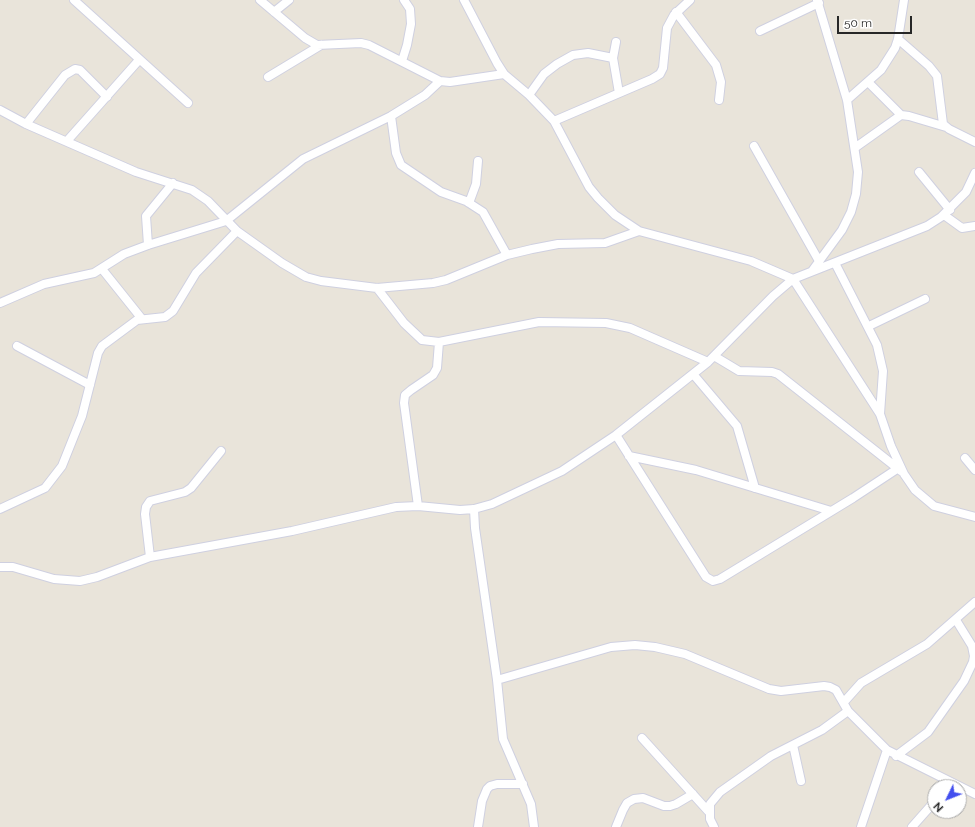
<!DOCTYPE html>
<html>
<head>
<meta charset="utf-8">
<style>
  body { margin:0 }
  #map { position:relative; width:975px; height:827px; overflow:hidden; background:#e9e4da; font-family:Raleway,sans-serif }
  canvas { display:block }
  .north { position:absolute; left:927px; top:779px; width:40px; height:40px; box-sizing:border-box; background:#fff; border:1px solid #a9a9a9; border-radius:50%; rotate:227deg; font-size:11px; font-weight:700; line-height:16px; text-align:center; color:#272727 }
  .north::after { content:''; display:block; margin:auto; width:14px; height:18px; background:#424eee; clip-path:polygon(50% 0,100% 100%,50% 72%,0 100%) }
  .scale { position:absolute; left:837px; top:16px; width:75px; height:18px; box-sizing:border-box; border:2px solid #272727; border-top:0; padding-left:5px; font-size:12px; line-height:14px; white-space:nowrap; color:#272727; -webkit-text-stroke:3px #fff; paint-order:stroke }
</style>
</head>
<body>
<div id="map">
<canvas width="975" height="827"></canvas>
<div class="north">N</div>
<div class="scale">50 m</div>
</div>
<script>
const c = document.querySelector('canvas').getContext('2d');
c.lineJoin = 'round';
const toPath = rows => new Path2D(rows.map(r => 'M' + r).join(''));
function trace(path, color, width, dash) { c.strokeStyle = color; c.lineWidth = width; c.lineCap = dash ? 'butt' : 'round'; c.setLineDash(dash || []); c.stroke(path); }
const street = toPath([
  [74,0,188,103],
  [260,0,305,38,317,45,361,43,369,45,440,81,450,82,504,74],
  [464,0,497,63,504,74,529,95,554,121,589,187,598,198,615,215,639,231,751,261,793,279,880,414,891,446,904,474,915,490,934,506,975,517],
  [274,12,289,0],
  [676,12,716,65,721,82,719,100],
  [760,31,819,3],
  [898,39,929,66,937,76,943,124,949,129,975,142],
  [616,42,613,58,619,93],
  [402,61,407,45,411,24,410,9,404,0],
  [268,77,321,45],
  [868,82,901,115],
  [529,95,544,74,557,64,573,55,588,53,613,58],
  [847,100,881,70,895,48,898,39,904,0],
  [0,110,26,124,136,172,192,190,208,201,237,231,282,263,306,277,321,281,377,288,433,283,446,280,507,255,532,249,558,244,605,243,639,231],
  [391,116,396,153,401,165,441,192,466,201,483,212,507,255],
  [554,121,652,79,660,74,663,68,667,28,674,15,690,0],
  [26,124,65,75,75,69,80,70,107,97],
  [67,141,139,60],
  [754,146,819,261],
  [856,147,901,115,909,116,946,127],
  [919,172,950,210],
  [469,203,476,184,478,161],
  [944,215,962,228,975,226],
  [148,245,146,216,173,183],
  [835,263,877,345,883,371,880,414],
  [102,269,142,319],
  [812,271,842,230,851,212,856,194,858,172,847,100,817,0],
  [377,288,404,323,422,340,439,342,539,322,606,323,630,328,708,362],
  [0,303,44,284,94,273,124,254,148,245,226,221,303,159,391,116,425,95,440,81],
  [869,326,925,299],
  [17,346,90,385],
  [714,356,739,371,772,372,778,374,901,471],
  [693,374,737,426,755,488],
  [616,435,706,577,713,581,720,579,853,498,897,469],
  [629,456,696,470,831,511],
  [965,458,975,470],
  [418,506,404,403,405,395,411,390,433,375,437,368,439,342],
  [0,509,45,488,62,466,82,416,98,353,102,346,137,320,165,317,173,311,196,273,237,231],
  [474,509,475,528,497,680,503,739,531,804,534,827],
  [150,557,145,514,146,507,150,501,185,492,191,488,221,451],
  [0,567,13,567,54,579,80,581,97,577,150,557,292,531,396,507,418,506,460,510,474,509,492,504,562,471,616,435,708,362,773,296,793,279,927,226,941,217,966,192,975,173],
  [497,680,611,647,635,645,655,647,685,654,769,689,781,691,824,686,830,687,836,690,848,711,887,750,975,794],
  [844,702,861,683,927,644,975,602],
  [642,738,708,811],
  [793,745,801,781],
  [896,756,928,732,964,681,973,662,974,656,972,646,956,620],
  [478,827,482,801,487,789,490,786,497,784,523,784],
  [616,827,623,810,627,803,634,799,643,798,664,806,670,806,676,804,693,794],
  [714,827,710,819,710,804,720,792,771,756,822,730,848,711],
  [861,827,887,750],
  [912,827,935,801]
]);
trace(street, '#cfd0e0', 10);
trace(street, '#fff', 8);
</script>
</body>
</html>
